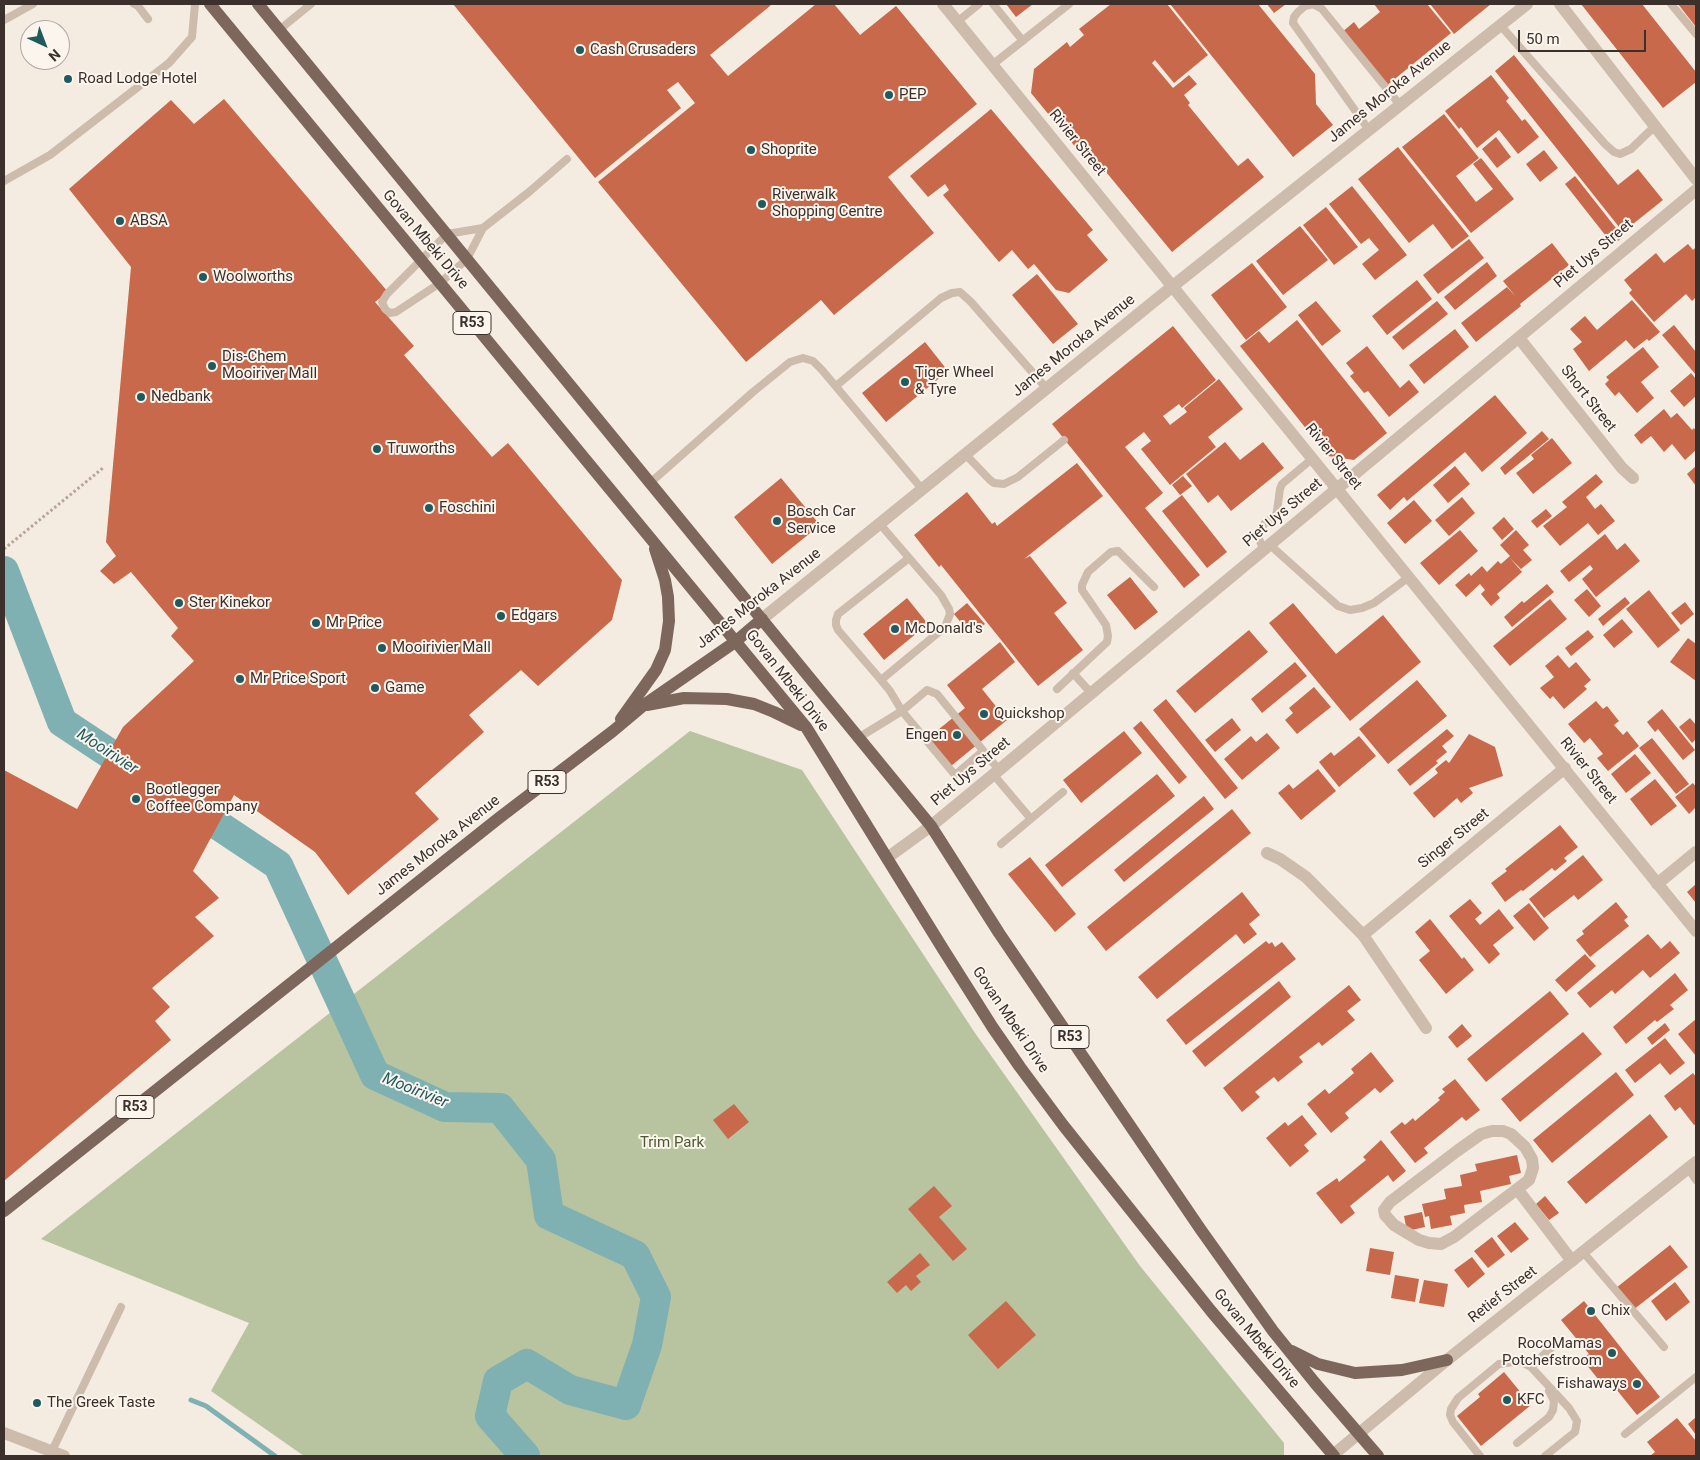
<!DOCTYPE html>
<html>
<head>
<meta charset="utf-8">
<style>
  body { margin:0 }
  #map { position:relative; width:1700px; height:1460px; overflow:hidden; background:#f4ebe1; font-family:Roboto,sans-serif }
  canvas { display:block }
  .frame { position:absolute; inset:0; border:5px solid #3b302b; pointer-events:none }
  .north { position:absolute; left:20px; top:20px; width:50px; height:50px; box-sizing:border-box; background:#fbf5ee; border:1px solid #aea6a0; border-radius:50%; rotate:137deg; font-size:14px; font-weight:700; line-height:20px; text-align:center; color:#3b302b }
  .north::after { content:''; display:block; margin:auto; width:18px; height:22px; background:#1f5a5e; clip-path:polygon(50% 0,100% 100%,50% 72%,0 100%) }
  .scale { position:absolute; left:1518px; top:30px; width:128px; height:22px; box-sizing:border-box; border:2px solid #3b302b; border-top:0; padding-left:6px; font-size:15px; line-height:18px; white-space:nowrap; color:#3b302b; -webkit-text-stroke:4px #fbf5ee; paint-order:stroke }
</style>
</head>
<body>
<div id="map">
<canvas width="1700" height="1460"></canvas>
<div class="frame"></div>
<div class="north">N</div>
<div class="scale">50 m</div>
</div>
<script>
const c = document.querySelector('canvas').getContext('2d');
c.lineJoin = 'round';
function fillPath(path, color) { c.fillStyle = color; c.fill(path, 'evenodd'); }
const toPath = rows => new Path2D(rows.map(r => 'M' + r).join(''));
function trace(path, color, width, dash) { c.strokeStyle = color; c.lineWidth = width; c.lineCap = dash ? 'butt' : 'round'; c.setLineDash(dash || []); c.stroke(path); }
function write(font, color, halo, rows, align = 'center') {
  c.font = font + ' Roboto,sans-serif'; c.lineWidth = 4; c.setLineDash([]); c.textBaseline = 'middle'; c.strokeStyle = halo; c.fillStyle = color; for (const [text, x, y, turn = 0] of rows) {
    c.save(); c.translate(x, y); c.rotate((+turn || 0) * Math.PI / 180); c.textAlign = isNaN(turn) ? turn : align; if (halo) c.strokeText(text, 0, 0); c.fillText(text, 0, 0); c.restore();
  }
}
fillPath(toPath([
  [690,731,802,770,975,1033,1140,1266,1284,1443,1284,1456,304,1456,211,1391,249,1323,41,1239]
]), '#b8c4a0');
trace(toPath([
  [191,1400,206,1406,275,1456]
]), '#7fb0b2', 5);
trace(toPath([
  [4,571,62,722,142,775],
  [185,803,278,865,375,1075,445,1107,500,1108,541,1160,549,1215,635,1255,656,1297,647,1345,626,1405,570,1390,527,1364,498,1381,490,1416,525,1456]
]), '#7fb0b2', 30);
fillPath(toPath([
  [453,4,771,4,770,6,710,55,728,76,816,4,834,4,860,35,896,6,977,104,888,177,934,233,834,315,821,300,746,362,598,182,695,103,678,82,667,90,681,108,595,178],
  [1006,4,1033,4,1016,17],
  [1111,4,1167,4,1208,55,1174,83,1155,60,1152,63,1173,88,1189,75,1197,84,1184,95,1190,103,1188,105,1238,166,1248,158,1264,177,1172,252,1097,161,1091,166,1031,93,1034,69,1067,42,1070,47,1084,35,1079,29],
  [1170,4,1258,4,1315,74,1316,104,1333,125,1293,157],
  [1267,4,1286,4,1274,13],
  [1374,4,1427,4,1451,33,1385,87,1341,33,1354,22,1359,29,1380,12],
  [1430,4,1491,4,1454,34],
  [1581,4,1642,4,1696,72,1696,82,1663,108],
  [1678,4,1696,4,1696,27],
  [1514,55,1618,185,1638,169,1663,200,1623,232,1495,71],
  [1491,75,1509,98,1506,101,1522,121,1525,119,1539,137,1518,154,1499,130,1477,148,1461,127,1459,129,1445,111],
  [224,99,388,292,375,302,414,346,404,355,492,457,508,443,622,580,612,620,538,686,521,670,469,715,484,732,415,793,439,819,348,895,315,852,234,795,193,871,219,898,195,917,214,936,152,988,170,1007,155,1021,171,1040,4,1181,4,770,77,809,123,727,194,661,171,636,178,628,131,572,114,584,100,571,116,556,106,542,131,267,69,189,171,100,194,124],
  [991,109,1093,230,1087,235,1108,260,1069,293,1056,290,1034,264,1028,269,1012,250,999,262,943,195,949,190,945,184,928,197,910,176],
  [1444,114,1479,158,1456,176,1476,202,1493,189,1473,164,1481,158,1514,199,1471,233,1402,147],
  [1496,137,1511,157,1497,168,1482,149],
  [1398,147,1469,236,1452,249,1433,224,1409,243,1358,179],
  [1544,150,1558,168,1540,182,1526,164],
  [1575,176,1623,237,1613,245,1565,184],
  [1352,186,1407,255,1375,280,1362,264,1379,250,1369,238,1361,244,1329,204],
  [1326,207,1358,247,1334,265,1303,225],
  [1300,226,1328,260,1283,295,1256,261],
  [1469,239,1484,258,1438,294,1423,275],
  [1552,243,1569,265,1520,304,1521,306,1476,342,1461,323,1507,287,1516,297,1503,281],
  [1688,244,1693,250,1696,247,1696,297,1692,301,1686,294,1654,322,1629,293,1632,290,1624,280,1656,253,1664,263],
  [1487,262,1497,276,1455,310,1444,297],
  [1252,263,1287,307,1246,340,1211,295],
  [1037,274,1078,324,1053,344,1012,295],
  [1417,280,1432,299,1387,335,1372,316],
  [1632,300,1660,332,1649,341,1647,339,1634,349,1626,340,1589,371,1573,349,1582,342,1570,329,1585,316,1597,330],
  [1316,301,1341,331,1322,346,1298,315],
  [1437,301,1448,314,1403,350,1392,337],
  [1297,320,1387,433,1354,460,1328,456,1240,346,1259,331,1269,343],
  [1674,325,1696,352,1696,375,1662,335],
  [1173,326,1216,380,1182,408,1179,404,1163,416,1170,425,1187,412,1184,408,1219,379,1243,409,1208,437,1216,447,1170,485,1141,449,1151,441,1144,432,1125,447,1163,493,1145,508,1200,575,1184,588,1052,424],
  [1455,329,1469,347,1424,384,1409,365],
  [925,342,948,371,886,422,862,393],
  [1367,346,1400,388,1409,380,1419,392,1389,417,1368,391,1364,393,1350,376,1354,373,1346,363],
  [1643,347,1659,367,1641,382,1654,398,1637,413,1619,392,1615,396,1605,384,1609,380,1606,377],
  [1691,373,1696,379,1696,396,1684,407,1670,391],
  [1495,395,1527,433,1482,472,1465,452,1407,501,1404,497,1390,510,1377,495],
  [1664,409,1671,418,1677,413,1692,430,1694,428,1696,431,1696,450,1685,460,1672,444,1664,452,1651,436,1641,444,1634,435],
  [1542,431,1549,439,1505,475,1500,468],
  [1552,438,1572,463,1533,494,1516,473,1534,459,1531,455],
  [1225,442,1240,460,1263,442,1284,468,1231,511,1218,495,1208,503,1186,474],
  [1077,463,1103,496,1024,559,1030,556,1067,603,1054,613,1083,650,1038,686,941,565,939,567,914,535,967,492,992,524,995,522,997,526],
  [1455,466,1470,484,1448,503,1433,485],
  [1696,466,1696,486,1687,474],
  [1596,474,1603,482,1586,497,1595,509,1601,504,1615,521,1598,535,1588,523,1560,546,1543,526,1567,507,1562,502],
  [1183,476,1192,486,1180,495,1172,485],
  [781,478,820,525,772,564,734,517],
  [1182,495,1227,552,1207,568,1162,511],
  [1462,497,1475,513,1449,536,1435,520],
  [1414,500,1432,521,1405,544,1387,523],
  [1546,509,1552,516,1537,528,1531,521],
  [1504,517,1514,529,1502,540,1492,528],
  [1460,530,1478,551,1439,585,1420,563],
  [1516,530,1529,545,1523,550,1532,560,1521,569,1510,558,1522,572,1497,594,1500,598,1491,606,1481,594,1485,590,1480,584,1466,597,1455,585,1469,573,1471,576,1482,566,1487,572,1498,561,1501,564,1510,556,1500,545],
  [1605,534,1617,550,1625,543,1640,561,1596,597,1582,579,1593,569,1590,565,1569,582,1560,571],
  [1130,577,1158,612,1135,630,1107,595],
  [1547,584,1554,592,1512,627,1504,617,1522,601,1524,603],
  [1587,589,1601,606,1589,617,1574,600],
  [1649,590,1680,630,1658,648,1626,609],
  [1625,597,1630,603,1603,626,1598,619],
  [907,598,928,624,884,660,863,634],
  [1550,599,1567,619,1510,666,1493,646],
  [1685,602,1694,614,1681,625,1671,613],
  [967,603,985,624,971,635,954,614],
  [1293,603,1336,654,1383,615,1421,662,1350,721,1269,623],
  [1622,619,1633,632,1614,648,1603,635],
  [1249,630,1268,652,1195,713,1176,691],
  [1588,630,1594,637,1571,656,1565,648],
  [1688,638,1696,644,1696,681,1670,662],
  [1000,642,1015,662,982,689,1007,720,951,766,928,738,965,708,947,685],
  [1558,655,1569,668,1576,662,1591,680,1584,686,1587,689,1564,709,1553,696,1550,699,1540,688,1554,677,1545,666],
  [1295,662,1307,676,1262,713,1251,699],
  [1417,680,1447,716,1388,764,1359,729],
  [1314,687,1331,707,1297,734,1285,720,1293,713,1289,708],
  [1166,699,1238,788,1225,799,1153,710],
  [1596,701,1603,709,1607,706,1619,721,1614,725,1623,735,1627,731,1639,746,1608,771,1597,758,1603,754,1590,738,1584,743,1568,724],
  [1662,709,1695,750,1683,760,1658,729,1655,732,1647,722],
  [1232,718,1241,730,1215,752,1205,740],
  [1690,718,1696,725,1696,739,1692,743,1679,727],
  [1141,721,1187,777,1179,784,1133,728],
  [1447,729,1454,736,1442,746,1447,752,1436,761,1438,763,1410,786,1397,770],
  [1124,731,1142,753,1081,803,1063,780],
  [1267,733,1280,748,1242,780,1224,759,1251,736,1256,742],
  [1469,734,1495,747,1503,776,1469,788,1473,793,1461,803,1457,798,1434,818,1413,793,1438,773,1435,769,1446,760,1449,763],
  [1359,736,1376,756,1339,787,1319,762,1331,752,1334,756],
  [1652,738,1689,784,1676,794,1639,748],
  [1635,754,1651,773,1626,793,1611,774],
  [1318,769,1336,791,1301,820,1278,793,1289,784,1293,789],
  [1157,774,1175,796,1062,887,1045,865],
  [1655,779,1677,806,1651,826,1630,799],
  [1693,783,1696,787,1696,807,1689,814,1675,797],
  [1204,796,1214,809,1124,882,1114,870],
  [1232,809,1251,833,1106,951,1087,927],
  [1560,825,1578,847,1564,858,1567,861,1555,871,1552,868,1523,891,1521,890,1505,902,1491,883,1507,871,1505,869],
  [1583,855,1603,880,1578,900,1574,895,1544,918,1529,899],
  [1030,857,1076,914,1055,932,1008,874],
  [1696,884,1696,903,1687,892],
  [1242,892,1260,915,1249,924,1257,934,1244,944,1236,934,1157,999,1138,977],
  [1470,899,1482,913,1475,919,1480,925,1499,909,1514,928,1493,945,1500,954,1489,964,1449,916],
  [1616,902,1628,917,1624,920,1629,926,1590,957,1576,940,1584,934,1582,931],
  [1529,903,1549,928,1534,941,1513,916],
  [1430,919,1462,959,1464,957,1474,970,1446,994,1419,960,1430,951,1415,932],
  [1648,934,1661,949,1670,941,1680,953,1650,978,1643,970,1615,994,1612,990,1590,1008,1577,993],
  [1266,941,1269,944,1272,942,1275,947,1282,942,1296,959,1186,1045,1166,1020],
  [1585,954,1596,966,1566,992,1555,980],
  [1675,973,1688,990,1670,1005,1674,1009,1657,1022,1655,1020,1626,1044,1613,1027],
  [1279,981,1291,997,1205,1067,1192,1051],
  [1349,985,1361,1000,1347,1011,1355,1020,1322,1046,1319,1042,1299,1057,1303,1062,1278,1082,1274,1077,1255,1092,1260,1097,1242,1112,1223,1088],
  [1550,991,1569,1014,1486,1082,1467,1059],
  [1696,1019,1696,1056,1678,1034],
  [1665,1023,1670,1030,1652,1045,1647,1038],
  [1462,1024,1472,1036,1457,1048,1448,1037],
  [1583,1032,1602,1054,1520,1122,1501,1099],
  [1665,1038,1685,1063,1670,1075,1660,1063,1635,1083,1625,1070],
  [1371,1052,1394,1081,1380,1093,1375,1088,1345,1113,1349,1118,1331,1133,1307,1104,1325,1089,1329,1094,1354,1073,1351,1069],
  [1616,1072,1634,1095,1552,1163,1533,1140],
  [1693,1073,1696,1077,1696,1124,1694,1125,1680,1107,1675,1111,1664,1096],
  [1455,1079,1480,1110,1466,1121,1462,1117,1424,1148,1428,1153,1415,1163,1390,1132,1402,1122,1405,1125,1413,1118,1415,1121,1440,1100,1438,1098,1445,1092,1442,1089],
  [734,1104,749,1122,728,1139,713,1120],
  [1650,1114,1668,1137,1586,1204,1567,1182],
  [1302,1115,1317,1134,1304,1145,1309,1151,1290,1167,1266,1138,1285,1122,1288,1126],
  [1381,1140,1406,1171,1393,1182,1388,1175,1350,1206,1355,1213,1341,1224,1316,1193,1337,1178,1339,1182,1366,1160,1363,1157],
  [1517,1155,1521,1173,1509,1176,1511,1184,1480,1191,1482,1202,1464,1205,1465,1213,1450,1216,1452,1225,1431,1229,1429,1216,1425,1217,1422,1204,1446,1199,1444,1189,1462,1186,1460,1175,1477,1171,1475,1164],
  [934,1186,952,1206,939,1217,967,1249,953,1261,908,1209],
  [1545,1196,1559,1213,1549,1220,1536,1204],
  [1422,1212,1425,1227,1407,1231,1404,1216],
  [1515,1222,1529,1239,1511,1253,1497,1236],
  [1492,1237,1505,1255,1488,1268,1474,1251],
  [1670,1245,1688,1267,1633,1310,1616,1288],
  [1370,1248,1394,1252,1390,1275,1366,1271],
  [920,1253,930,1265,916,1276,921,1282,911,1291,906,1285,897,1293,887,1282],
  [1472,1257,1485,1274,1468,1288,1454,1270],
  [1395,1275,1419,1279,1415,1302,1391,1298],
  [1424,1280,1448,1284,1444,1307,1419,1303],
  [1675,1282,1690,1302,1666,1321,1651,1301],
  [1006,1301,1036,1335,998,1369,968,1335],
  [1584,1301,1660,1397,1637,1415,1608,1379,1602,1384,1582,1359,1589,1354,1561,1320],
  [1504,1372,1531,1405,1481,1446,1457,1416,1480,1397,1478,1394],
  [1696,1417,1696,1435,1688,1424],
  [1677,1418,1696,1441,1696,1456,1650,1456,1655,1452,1647,1442]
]), '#c8694b');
trace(toPath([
  [4,549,103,468]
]), '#b9a596', 3, [2.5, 2.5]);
trace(toPath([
  [134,4,138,6,148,19],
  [993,4,1023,41],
  [1671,4,1696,34],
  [4,20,33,4],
  [957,22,979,4],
  [1501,26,1605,144,1614,152,1620,154,1631,149,1655,126],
  [279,30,311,4],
  [992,65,1069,4],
  [1369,130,1293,23,1294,17,1298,12,1305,6,1313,4,1322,9,1400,105],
  [4,181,50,155,169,63,192,37,195,4],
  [483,228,447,234,387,294,382,302,385,309,390,313,396,312,440,283,467,259,483,228,529,192,567,159],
  [836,386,941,298,952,293,960,292,971,302,1047,389],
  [966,455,990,480,994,483,1004,484,1018,477,1064,440],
  [650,483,753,392,790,362,803,358,813,361,822,370,922,489],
  [879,523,941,595,949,609,950,614,945,627,881,680,838,630,836,625,836,620,838,614,909,558],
  [1270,545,1338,606,1350,610,1362,608,1374,603,1409,577],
  [1264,550,1259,539,1259,531,1265,523,1276,515,1277,511,1280,489,1282,484,1313,458],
  [1073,673,1091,693],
  [881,680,890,691,902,711,927,690,937,694,999,770],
  [1057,689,1107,642,1108,636,1106,625,1082,590,1082,585,1088,572,1111,552,1118,551,1154,587],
  [858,738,902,711,955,775,983,751],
  [993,774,1031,819],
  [1001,844,1063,792],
  [1688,1168,1696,1180],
  [1583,1252,1664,1347],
  [1531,1367,1554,1345],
  [1625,1434,1696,1377],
  [1517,1443,1549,1417,1553,1410,1554,1401,1549,1391],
  [52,1451,121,1307],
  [1480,1456,1453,1422,1450,1415,1451,1409,1458,1398,1499,1364,1513,1362,1521,1362,1531,1367,1569,1408,1577,1421,1575,1432,1545,1456]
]), '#cdbbac', 8);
trace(toPath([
  [943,4,1696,931],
  [1560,4,1696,179],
  [1519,338,1622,468,1633,478],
  [1267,853,1280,859,1306,877,1363,935,1426,1028],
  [887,858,931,826,999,770,1696,190],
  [1657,884,1696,852],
  [1363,935,1565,768],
  [1492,1131,1503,1131,1511,1134,1525,1147,1532,1159,1533,1168,1529,1180,1454,1237,1441,1244,1429,1243,1419,1240,1394,1225,1385,1215,1384,1210,1390,1202,1457,1151,1481,1134,1492,1131],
  [1518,1190,1572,1261],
  [4,1433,64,1456]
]), '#cdbbac', 12);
trace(toPath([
  [762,619,1173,286,1527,4],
  [1333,1455,1447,1360,1696,1162]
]), '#cdbbac', 12);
trace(toPath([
  [210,4,806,727,943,949,993,1028,1020,1067,1063,1125,1211,1311,1334,1456],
  [258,4,931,826,999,933,1201,1230,1273,1331,1315,1383,1378,1456],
  [647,705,684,698,727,699,754,704,774,712,801,725],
  [621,719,656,670,665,650,669,621,668,597,665,580,655,549],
  [4,1211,499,818,613,731,644,705,735,642,762,619],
  [1292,1351,1318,1364,1355,1373,1402,1370,1447,1360]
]), '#7d675c', 12);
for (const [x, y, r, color] of [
  [580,50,5,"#1f5a5e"],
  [68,79,5,"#1f5a5e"],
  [889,95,5,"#1f5a5e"],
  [751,150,5,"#1f5a5e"],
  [762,204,5,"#1f5a5e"],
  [120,221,5,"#1f5a5e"],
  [203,277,5,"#1f5a5e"],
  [212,366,5,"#1f5a5e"],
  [905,382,5,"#1f5a5e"],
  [141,397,5,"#1f5a5e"],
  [377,449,5,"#1f5a5e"],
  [429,508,5,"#1f5a5e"],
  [777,521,5,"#1f5a5e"],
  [179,603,5,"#1f5a5e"],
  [501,616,5,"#1f5a5e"],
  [316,623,5,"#1f5a5e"],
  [895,629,5,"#1f5a5e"],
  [382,648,5,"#1f5a5e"],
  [240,679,5,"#1f5a5e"],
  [375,688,5,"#1f5a5e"],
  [984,714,5,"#1f5a5e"],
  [957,735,5,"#1f5a5e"],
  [136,799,5,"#1f5a5e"],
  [1591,1311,5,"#1f5a5e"],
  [1612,1353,5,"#1f5a5e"],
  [1637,1384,5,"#1f5a5e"],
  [1507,1400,5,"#1f5a5e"],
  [37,1403,5,"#1f5a5e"]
]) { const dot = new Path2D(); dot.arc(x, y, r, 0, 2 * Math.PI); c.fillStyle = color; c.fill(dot); trace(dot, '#fbf5ee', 2); }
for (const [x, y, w] of [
  [472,323,38],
  [547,782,38],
  [1070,1037,38],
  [135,1107,38]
]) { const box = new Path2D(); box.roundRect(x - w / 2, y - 11.5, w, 23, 4); c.fillStyle = '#fbf5ee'; c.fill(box); trace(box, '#3b302b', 1); }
write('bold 14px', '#3b302b', null, [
  ["R53",472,323],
  ["R53",547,782],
  ["R53",1070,1037],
  ["R53",135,1107]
]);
write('15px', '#3b302b', '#fbf5ee', [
  ["Cash Crusaders",590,50],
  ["Road Lodge Hotel",78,79],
  ["PEP",899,95],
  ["Shoprite",761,150],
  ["Riverwalk",772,195],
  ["Shopping Centre",772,212],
  ["ABSA",130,221],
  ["Woolworths",213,277],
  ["Dis-Chem",222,357],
  ["Mooiriver Mall",222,374],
  ["Tiger Wheel",915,373],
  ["& Tyre",915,390],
  ["Nedbank",151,397],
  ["Truworths",387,449],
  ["Foschini",439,508],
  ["Bosch Car",787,512],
  ["Service",787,529],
  ["Ster Kinekor",189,603],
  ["Edgars",511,616],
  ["Mr Price",326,623],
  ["McDonald's",905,629],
  ["Mooirivier Mall",392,648],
  ["Mr Price Sport",250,679],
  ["Game",385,688],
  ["Quickshop",994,714],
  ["Engen",947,735,"right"],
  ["Bootlegger",146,790],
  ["Coffee Company",146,807],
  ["Chix",1601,1311],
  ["RocoMamas",1602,1344,"right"],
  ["Potchefstroom",1602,1361,"right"],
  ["Fishaways",1627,1384,"right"],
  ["KFC",1517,1400],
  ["The Greek Taste",47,1403]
], 'left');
write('15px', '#3b302b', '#fbf5ee', [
  ["James Moroka Avenue",1390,92,-39],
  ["Rivier Street",1077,143,51],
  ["Govan Mbeki Drive",425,240,50],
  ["Piet Uys Street",1594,254,-40],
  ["James Moroka Avenue",1074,346,-39],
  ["Short Street",1588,399,52],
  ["Rivier Street",1333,457,51],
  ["Piet Uys Street",1283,513,-40],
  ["James Moroka Avenue",759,599,-38],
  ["Govan Mbeki Drive",787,681,52],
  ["Rivier Street",1588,771,51],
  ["Piet Uys Street",971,772,-40],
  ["Singer Street",1454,839,-39],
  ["James Moroka Avenue",438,846,-38],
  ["Govan Mbeki Drive",1010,1020,56],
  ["Retief Street",1503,1295,-38],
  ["Govan Mbeki Drive",1256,1339,50]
]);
write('15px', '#4a5a2e', '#fbf5ee', [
  ["Trim Park",672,1143]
]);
write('italic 16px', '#1f5a5e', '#fbf5ee', [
  ["Mooirivier",107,752,33],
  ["Mooirivier",415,1091,22]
]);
</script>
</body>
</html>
